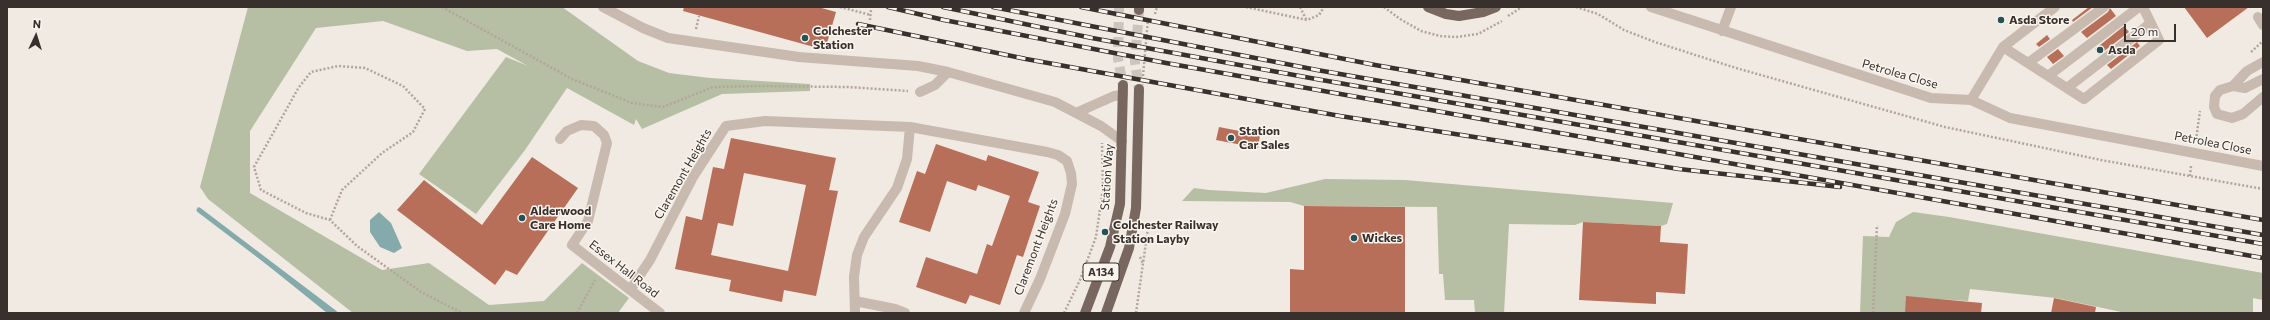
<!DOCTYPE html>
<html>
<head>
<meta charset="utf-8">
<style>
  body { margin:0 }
  #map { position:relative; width:2270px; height:320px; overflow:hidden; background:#f1eae2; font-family:Commissioner,sans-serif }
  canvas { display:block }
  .frame { position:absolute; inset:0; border:8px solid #38302c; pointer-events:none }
  .north { position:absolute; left:16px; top:16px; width:40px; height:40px; -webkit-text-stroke:3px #f9f4ee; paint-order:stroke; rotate:4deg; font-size:11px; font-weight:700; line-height:16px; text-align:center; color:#38302c }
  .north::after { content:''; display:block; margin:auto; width:14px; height:18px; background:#38302c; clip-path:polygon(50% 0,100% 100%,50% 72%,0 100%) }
  .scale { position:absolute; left:2124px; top:24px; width:52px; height:18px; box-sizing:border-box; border:2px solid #38302c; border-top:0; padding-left:5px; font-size:12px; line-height:14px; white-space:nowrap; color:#38302c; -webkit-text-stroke:3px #f9f4ee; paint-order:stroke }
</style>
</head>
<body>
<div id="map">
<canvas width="2270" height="320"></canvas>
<div class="frame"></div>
<div class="north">N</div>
<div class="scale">20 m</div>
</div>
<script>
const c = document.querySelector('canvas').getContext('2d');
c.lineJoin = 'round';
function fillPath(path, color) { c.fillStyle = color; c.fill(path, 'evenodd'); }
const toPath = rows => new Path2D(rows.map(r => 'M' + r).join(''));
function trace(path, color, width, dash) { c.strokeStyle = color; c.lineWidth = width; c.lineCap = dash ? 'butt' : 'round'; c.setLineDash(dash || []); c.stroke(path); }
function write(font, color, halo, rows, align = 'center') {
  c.font = font + ' Commissioner,sans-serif'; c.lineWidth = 3; c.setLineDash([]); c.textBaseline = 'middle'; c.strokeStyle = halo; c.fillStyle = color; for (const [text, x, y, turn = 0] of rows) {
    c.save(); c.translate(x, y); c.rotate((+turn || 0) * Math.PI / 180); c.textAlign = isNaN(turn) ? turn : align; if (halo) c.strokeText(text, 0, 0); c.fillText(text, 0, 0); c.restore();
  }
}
fillPath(toPath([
  [248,7,562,7,638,61,669,73,710,78,810,84,810,91,722,94,642,129,636,119,634,125,567,88,525,150,476,214,419,174,506,57,528,66,497,49,467,51,383,21,316,28,250,131,250,193,382,270,429,263,489,305,544,301,582,263,629,298,618,313,353,313,208,199,200,187],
  [1325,179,1405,180,1673,203,1667,224,1661,226,1583,222,1575,225,1509,224,1504,313,1475,313,1474,300,1445,300,1443,274,1439,274,1437,207,1304,206,1290,202,1182,201,1194,188,1209,190,1266,193],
  [1913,212,1949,217,2263,273,2263,300,2253,298,2253,313,2126,313,2056,298,1970,289,1968,301,1907,297,1906,313,1860,313,1863,236,1889,237,1896,222]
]), '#b6bfa3');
fillPath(toPath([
  [199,210,334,313,327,313],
  [379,212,391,223,402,248,394,253,380,247,370,232,370,220]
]), '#84aaab');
trace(toPath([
  [199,210,335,313]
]), '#84aaab', 5);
fillPath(toPath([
  [684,7,818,7,836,12,825,50,683,11],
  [2089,7,2093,7,2073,22,2072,20],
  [2184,7,2249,7,2207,38],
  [2110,8,2116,16,2087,38,2081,32,2108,12],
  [2124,26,2129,32,2099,55,2095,49],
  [2047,35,2050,39,2039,47,2036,44],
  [2137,42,2140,46,2111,69,2107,65],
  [2058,49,2064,56,2053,64,2047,57],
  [1219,127,1260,135,1258,148,1216,140],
  [731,138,836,158,829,190,838,191,816,296,784,290,782,302,729,291,731,280,675,269,686,216,702,220,713,167,724,169],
  [744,173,806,185,788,271,711,255,718,223,733,226],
  [936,144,986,161,988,155,1039,172,1028,202,1040,206,1023,257,1017,255,1000,305,970,295,966,304,916,287,926,257,977,274,987,244,992,246,1010,196,978,185,976,191,947,181,930,232,899,222,917,171,925,174],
  [532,157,578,188,517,275,506,270,495,285,397,210,424,180,482,225],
  [1304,206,1405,207,1405,313,1290,313,1290,269,1304,270],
  [1583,222,1661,226,1660,242,1688,244,1685,294,1656,292,1656,304,1579,300],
  [1906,296,1982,303,1981,313,1905,313],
  [2054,298,2096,307,2095,313,2051,313]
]), '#b86f59');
trace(toPath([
  [1119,7,1118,59,1123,85],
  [1139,10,1135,62,1139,89]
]), '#ccc5be', 10, [10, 5]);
trace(toPath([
  [442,7,572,79,632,103,663,107,713,87,759,86,848,87,908,91],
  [840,7,871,15],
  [1246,7,1307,20,1319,15,1324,7],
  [1300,7,1306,19],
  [1384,7,1400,19,1421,31,1440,36,1456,37,1478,34,1502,21],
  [1576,7,1598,14,1624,30,1655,42,1736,68,1945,127,2101,160,2263,189],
  [1155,14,1157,7],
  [1508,16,1522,7],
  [870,20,871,10],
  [696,29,699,16],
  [2251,52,2263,41],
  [1143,76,1148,19],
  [2196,140,2200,111],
  [2190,176,2191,166],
  [330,220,342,190,382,153,413,132,425,109,403,86,365,68,338,66,311,72,299,87,254,167,261,190,306,213,330,220,357,246,421,292,462,313],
  [1140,257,1143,264],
  [577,313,595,280],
  [1064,313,1080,280,1096,237,1103,188,1102,143],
  [1136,313,1148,228],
  [1873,313,1877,225]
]), '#b4a499', 2.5, [2, 2]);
trace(toPath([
  [603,7,643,28,668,38,799,57,918,66,948,72,1055,102,1101,126,1122,141],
  [1651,7,1931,98,1971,100,2010,118,2263,166],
  [2258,17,2263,25],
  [1722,31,1731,7],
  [2003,47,2084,99,2159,40,2143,7],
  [2028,63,2104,7],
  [2048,76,2139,7],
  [2263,79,2245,88,2233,86,2220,90,2215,96,2214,107,2217,114,2232,118,2243,114,2263,97],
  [2233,86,2247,71,2263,62],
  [2067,88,2151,23],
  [920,92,935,85,948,72],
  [1971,100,2003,47,2055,7],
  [1078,112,1114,96,1123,95],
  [560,139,567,131,581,125,594,126,604,135,607,143,588,221,572,245,660,313],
  [630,290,650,260,693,177,726,126,765,121,910,127,1047,152,1058,155,1067,161,1071,173,1072,184,1065,214,1040,279,1024,313],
  [855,301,895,309,905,313],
  [855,313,854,277,857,255,864,237,897,188,907,159,910,127]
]), '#c8baaf', 10);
trace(toPath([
  [1428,7,1446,14,1459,16,1483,12,1496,7],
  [1139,10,1139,7],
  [1085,313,1110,247,1120,204,1123,85],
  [1106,313,1129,248,1136,208,1139,89]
]), '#78675f', 10);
const rail = toPath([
  [888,7,944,20,1166,63,2263,258],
  [943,7,1092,38,1316,79,2263,244],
  [993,7,1317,70,2263,235],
  [1081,7,1375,65,2263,220],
  [858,24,1026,59,1340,116,1679,169,1840,187]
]);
trace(rail, '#38302c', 4.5);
trace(rail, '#f9f4ee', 3, [9]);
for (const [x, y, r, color] of [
  [2001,20,4,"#265255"],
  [805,38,4,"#265255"],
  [2100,50,4,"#265255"],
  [1231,138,4,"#265255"],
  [522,218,4,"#265255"],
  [1105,232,4,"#265255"],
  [1354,238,4,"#265255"]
]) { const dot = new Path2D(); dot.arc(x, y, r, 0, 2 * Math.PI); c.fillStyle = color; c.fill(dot); trace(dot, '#f9f4ee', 1.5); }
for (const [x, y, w] of [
  [1101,272,36]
]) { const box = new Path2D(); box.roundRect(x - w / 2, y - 9, w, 18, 3); c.fillStyle = '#f9f4ee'; c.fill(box); trace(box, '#38302c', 1); }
write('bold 11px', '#38302c', null, [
  ["A134",1101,272]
]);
write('bold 12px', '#38302c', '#f9f4ee', [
  ["Asda Store",2009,20],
  ["Colchester",813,31],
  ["Station",813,45],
  ["Asda",2108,50],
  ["Station",1239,131],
  ["Car Sales",1239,145],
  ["Alderwood",530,211],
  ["Care Home",530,225],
  ["Colchester Railway",1113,225],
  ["Station Layby",1113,239],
  ["Wickes",1362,238]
], 'left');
write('12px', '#38302c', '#f9f4ee', [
  ["Petrolea Close",1900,74,16],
  ["Petrolea Close",2213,143,11],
  ["Claremont Heights",683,174,-60],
  ["Station Way",1107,177,-86],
  ["Claremont Heights",1036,247,-69],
  ["Essex Hall Road",624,269,38]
]);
</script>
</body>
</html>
